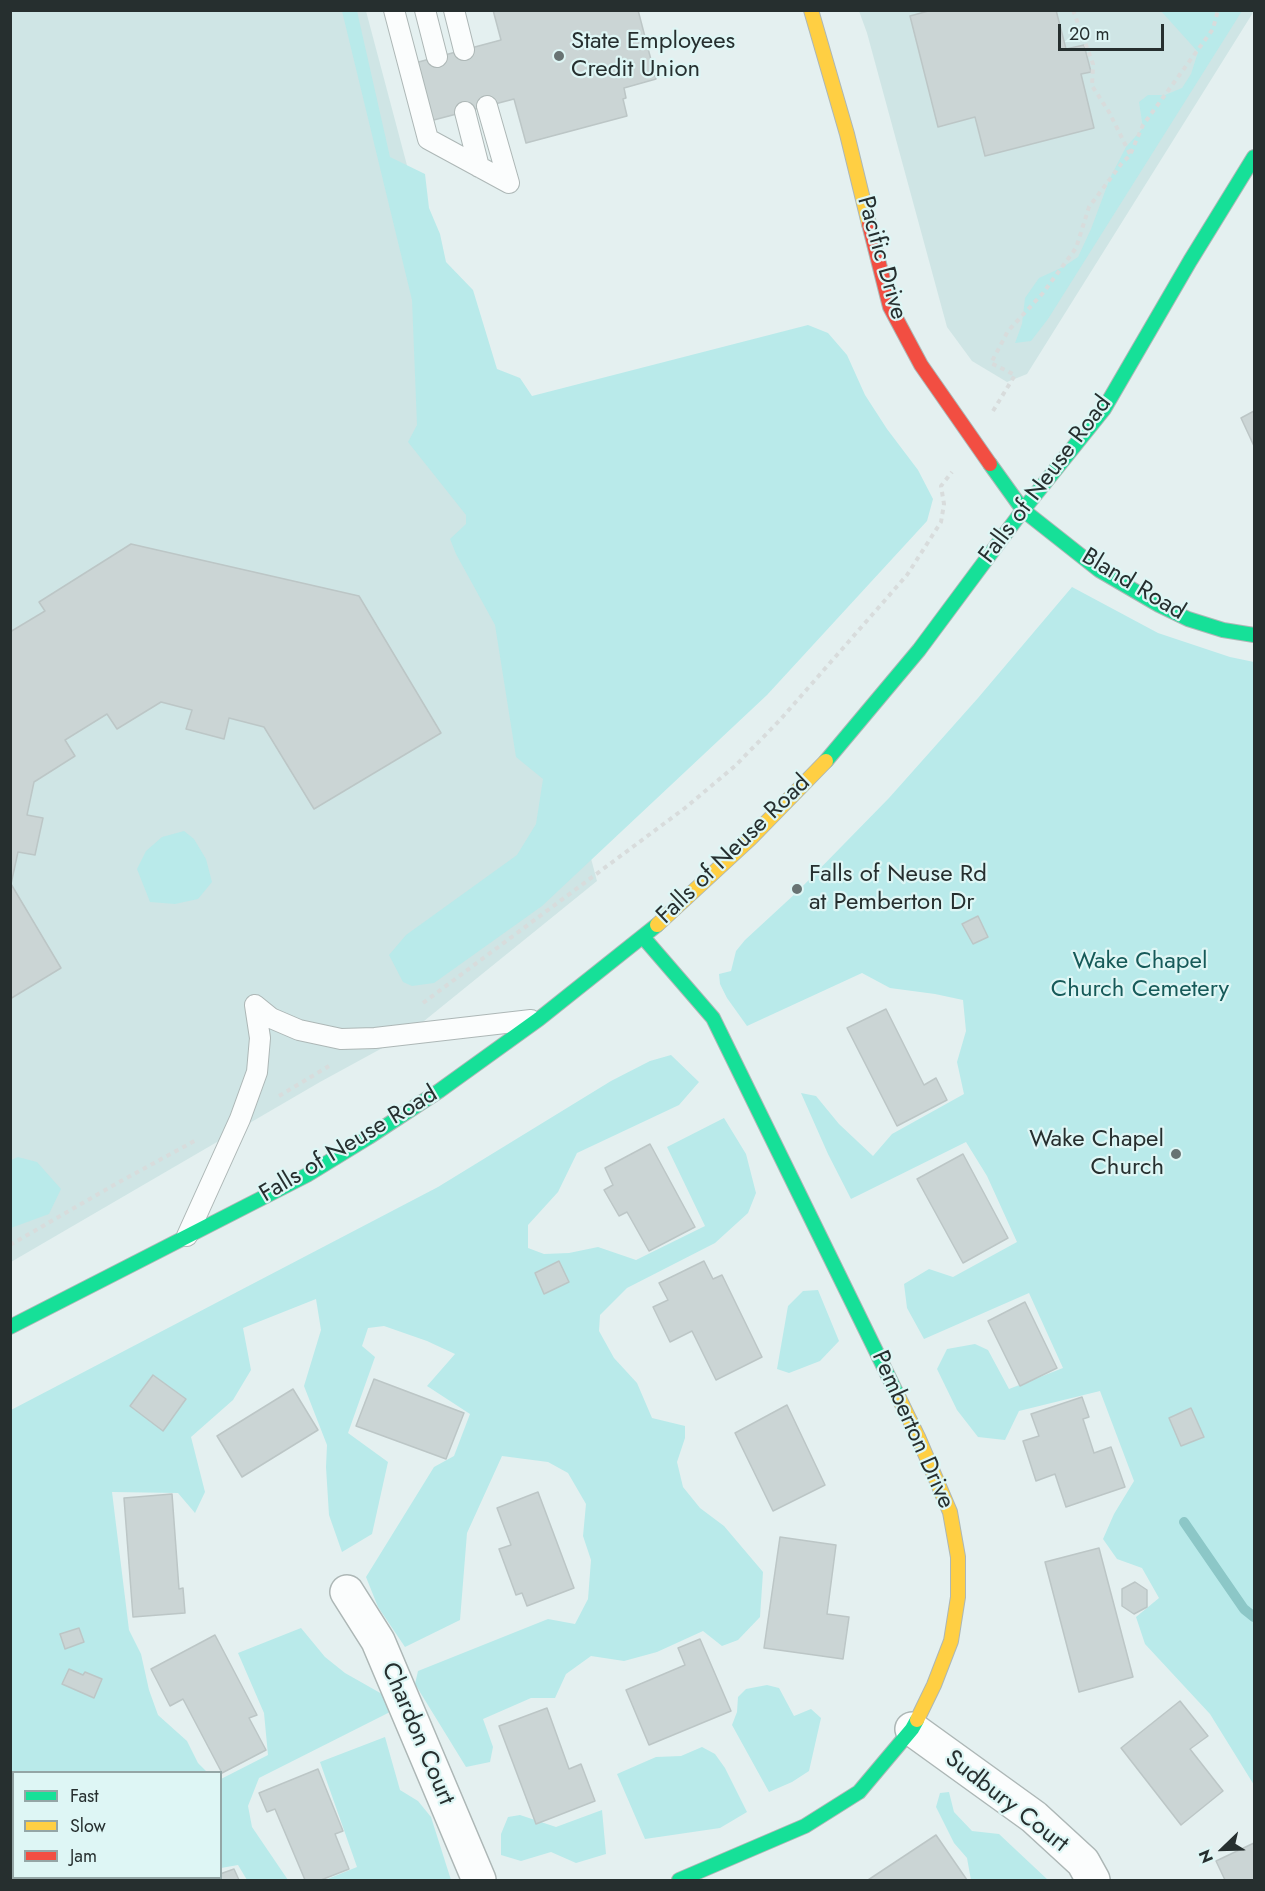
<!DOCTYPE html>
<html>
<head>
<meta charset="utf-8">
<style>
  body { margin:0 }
  #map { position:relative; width:1265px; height:1891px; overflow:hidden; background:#e4f0f0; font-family:Jost,sans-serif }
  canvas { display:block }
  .frame { position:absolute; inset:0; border:12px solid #262f2f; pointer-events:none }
  .legend { position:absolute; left:12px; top:1771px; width:210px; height:108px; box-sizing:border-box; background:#def6f5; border:2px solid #94a6a6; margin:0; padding:8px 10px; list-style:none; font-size:18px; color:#262f2f }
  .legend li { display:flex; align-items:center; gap:12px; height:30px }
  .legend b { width:30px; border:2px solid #94a6a6 }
  .north { position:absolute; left:1193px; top:1819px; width:60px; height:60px; -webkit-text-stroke:4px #def6f5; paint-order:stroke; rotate:247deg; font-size:16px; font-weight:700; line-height:24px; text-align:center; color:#262f2f }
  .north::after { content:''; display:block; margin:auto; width:21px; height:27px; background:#262f2f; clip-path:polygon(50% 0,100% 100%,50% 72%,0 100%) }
  .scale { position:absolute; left:1058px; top:24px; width:106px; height:27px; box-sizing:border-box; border:3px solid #262f2f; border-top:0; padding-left:8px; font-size:18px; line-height:21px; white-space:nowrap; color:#262f2f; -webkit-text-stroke:4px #def6f5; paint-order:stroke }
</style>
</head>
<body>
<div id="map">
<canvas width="1265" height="1891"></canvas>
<div class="frame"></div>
<ul class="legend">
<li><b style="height:8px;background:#16e098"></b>Fast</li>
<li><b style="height:8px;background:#ffcf43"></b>Slow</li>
<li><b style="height:8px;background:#f24e42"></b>Jam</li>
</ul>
<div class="north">N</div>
<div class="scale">20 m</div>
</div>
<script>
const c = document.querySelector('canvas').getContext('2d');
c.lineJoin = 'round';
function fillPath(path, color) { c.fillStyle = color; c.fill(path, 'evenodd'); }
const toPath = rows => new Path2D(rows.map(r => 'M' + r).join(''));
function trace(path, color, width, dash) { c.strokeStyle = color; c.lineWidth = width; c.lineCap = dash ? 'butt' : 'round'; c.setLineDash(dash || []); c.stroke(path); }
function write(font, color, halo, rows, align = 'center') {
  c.font = font + ' Jost,sans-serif'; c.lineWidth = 4.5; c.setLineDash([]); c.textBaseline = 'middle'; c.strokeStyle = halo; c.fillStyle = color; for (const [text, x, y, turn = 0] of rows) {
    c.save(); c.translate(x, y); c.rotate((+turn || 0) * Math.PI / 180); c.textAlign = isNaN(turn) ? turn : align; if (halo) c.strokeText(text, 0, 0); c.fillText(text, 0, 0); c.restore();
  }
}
fillPath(toPath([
  [11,11,366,11,597,881,408,1034,320,1082,11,1262],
  [859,11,1254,11,1027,374,1007,382,972,361,947,327,867,33]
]), '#cfe5e5');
fillPath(toPath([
  [342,11,357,11,390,157,425,174,429,208,440,234,446,262,473,290,497,369,520,378,532,396,808,325,828,333,847,355,865,395,887,429,918,470,933,499,927,521,767,695,542,906,434,983,412,986,403,982,389,955,406,935,517,855,536,824,543,779,516,757,495,625,456,554,450,539,466,524,466,515,408,442,417,425,412,300],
  [1161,11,1242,11,1048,319,1031,341,1015,343,1022,324,1025,298,1039,278,1063,267,1078,257,1091,229,1110,178,1126,147,1143,128,1139,102,1148,95,1165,95,1182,88,1191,74,1198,52],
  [1072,587,1158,633,1230,657,1254,662,1254,1785,1210,1714,1145,1644,1136,1617,1159,1598,1142,1568,1117,1559,1103,1539,1114,1514,1134,1481,1100,1391,1019,1411,1005,1440,978,1437,957,1410,937,1369,947,1349,975,1344,988,1350,1009,1389,1063,1368,1029,1293,924,1339,907,1308,904,1284,929,1269,953,1277,1017,1242,987,1176,966,1142,851,1199,828,1154,801,1093,816,1096,839,1124,873,1156,892,1134,964,1094,957,1062,966,1031,963,1000,935,994,890,988,862,973,747,1026,727,998,720,984,719,974,731,971,736,951,745,940,797,892,889,798,978,698],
  [184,831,194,839,206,859,212,882,198,899,175,904,150,902,137,869,146,851,162,837],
  [671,1055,699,1082,679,1105,577,1153,558,1192,528,1225,528,1248,544,1254,569,1253,598,1247,636,1260,705,1226,667,1147,724,1118,746,1154,756,1193,748,1213,715,1243,627,1288,600,1315,599,1331,614,1358,637,1383,652,1418,685,1426,685,1438,677,1462,683,1487,700,1508,724,1526,763,1572,760,1617,738,1640,722,1646,703,1631,657,1652,624,1661,591,1656,566,1674,555,1698,531,1698,483,1719,493,1747,490,1762,466,1767,415,1684,418,1671,548,1619,575,1624,588,1599,591,1560,583,1536,586,1504,568,1473,548,1462,502,1456,467,1533,460,1620,405,1647,378,1607,366,1577,434,1467,454,1456,470,1414,427,1386,455,1354,427,1341,384,1326,368,1328,362,1346,375,1357,348,1433,388,1462,372,1534,342,1552,329,1515,326,1467,327,1445,304,1386,321,1330,316,1299,243,1328,251,1370,233,1400,191,1437,205,1492,195,1513,178,1493,112,1492,129,1630,141,1654,149,1690,158,1715,187,1741,198,1763,207,1772,14,1772,13,1791,11,1786,11,1410,438,1187,611,1081,650,1061],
  [18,1157,37,1162,61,1189,49,1214,11,1228,11,1160],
  [818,1290,839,1341,820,1361,789,1373,777,1369,788,1306,803,1291],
  [301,1628,325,1657,345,1673,382,1694,390,1712,259,1778,248,1806,252,1827,288,1880,247,1880,238,1865,221,1868,221,1779,268,1755,264,1713,238,1653],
  [767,1685,779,1688,794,1716,811,1709,821,1718,809,1771,792,1782,769,1792,732,1725,737,1712,738,1697,746,1689],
  [385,1737,400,1790,418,1801,431,1817,451,1880,325,1880,357,1867,320,1762],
  [702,1747,715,1754,725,1768,747,1812,720,1828,645,1839,617,1774,656,1757,681,1756],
  [949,1792,954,1812,972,1831,999,1834,1048,1880,971,1880,967,1858,954,1843,936,1807,940,1793],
  [602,1810,606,1854,576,1863,551,1852,521,1861,501,1855,501,1834,508,1817,520,1815,556,1827],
  [13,1846,14,1878,102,1878,104,1880,11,1880,11,1849]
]), '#b9eaea');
trace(toPath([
  [1184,1522,1244,1609,1254,1617]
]), '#8cc7c7', 10);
const building = toPath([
  [493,10,638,10,656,79,624,88,626,98,623,99,627,116,526,143,514,99,426,122,411,64,501,40,493,10],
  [932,10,1056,10,1066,49,1084,45,1091,72,1081,74,1094,128,985,156,975,117,938,127,910,16,932,10],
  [1254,411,1254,446,1241,418,1254,411],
  [131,544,359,596,441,733,314,809,264,727,229,718,224,739,186,729,192,710,161,702,117,729,107,714,65,740,75,756,34,782,27,815,43,818,35,855,18,852,11,884,61,968,10,999,10,632,45,611,39,602,131,544],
  [978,916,988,937,973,944,962,924,978,916],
  [886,1009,924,1085,936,1078,947,1100,897,1126,847,1028,886,1009],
  [650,1144,695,1227,649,1251,627,1212,619,1216,604,1190,613,1185,605,1168,650,1144],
  [963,1154,1008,1238,963,1263,917,1179,963,1154],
  [559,1261,569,1282,544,1294,535,1273,559,1261],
  [704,1261,713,1279,722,1275,762,1357,716,1380,692,1331,670,1342,653,1307,668,1300,659,1283,704,1261],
  [1025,1302,1057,1368,1020,1386,988,1321,1025,1302],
  [153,1375,186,1399,163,1431,130,1406,153,1375],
  [374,1379,464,1413,446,1459,356,1426,374,1379],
  [293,1389,318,1430,242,1477,217,1436,293,1389],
  [1082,1397,1089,1417,1083,1419,1094,1453,1111,1447,1125,1487,1066,1507,1055,1474,1036,1481,1023,1441,1039,1436,1031,1414,1082,1397],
  [787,1405,825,1485,773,1511,735,1433,787,1405],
  [1191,1408,1204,1437,1181,1446,1169,1418,1191,1408],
  [538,1492,574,1588,527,1606,522,1593,516,1595,499,1549,511,1545,497,1508,538,1492],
  [172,1494,179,1589,183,1588,185,1613,133,1617,124,1498,172,1494],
  [780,1537,836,1545,827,1614,849,1617,843,1659,764,1648,780,1537],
  [1099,1548,1133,1677,1079,1692,1045,1562,1099,1548],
  [1135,1582,1147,1590,1147,1607,1134,1614,1122,1606,1122,1589,1135,1582],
  [79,1628,84,1642,65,1649,60,1634,79,1628],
  [215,1635,257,1715,249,1718,266,1750,222,1773,183,1699,170,1706,151,1669,215,1635],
  [700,1639,731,1711,649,1745,626,1690,685,1665,678,1648,700,1639],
  [69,1669,83,1675,85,1672,102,1679,94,1698,62,1684,69,1669],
  [1180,1701,1208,1736,1190,1749,1223,1791,1181,1825,1121,1748,1180,1701],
  [547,1708,569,1769,581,1764,595,1801,536,1824,499,1726,547,1708],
  [318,1769,343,1831,335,1834,349,1869,321,1880,305,1880,275,1809,267,1812,259,1793,318,1769],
  [10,1806,14,1810,14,1837,10,1839,10,1806],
  [936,1835,967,1880,868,1880,936,1835],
  [1254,1843,1254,1880,1225,1880,1216,1861,1254,1843],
  [234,1869,239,1880,206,1880,213,1878,220,1878,220,1874,234,1869]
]);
fillPath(building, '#cbd5d5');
trace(building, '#bcc6c6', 1.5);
const lane = toPath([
  [394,10,428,139,509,183],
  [425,10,437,57],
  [454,10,464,50],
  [487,106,509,183],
  [465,112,479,167],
  [255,1005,271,1018,299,1030,341,1039,375,1038,531,1020],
  [187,1236,240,1119,257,1072,260,1038,255,1005]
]);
const street = toPath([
  [347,1592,378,1641,479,1880],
  [912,1729,1034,1817,1083,1862,1093,1880]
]);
const fast = toPath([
  [990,464,1023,510,1099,570,1159,605,1188,619,1223,630,1254,635],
  [826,761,919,650,1023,510,1104,409,1190,261,1254,157],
  [643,937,713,1018,898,1396],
  [10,1327,307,1175,369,1137,439,1091,539,1019,657,925],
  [679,1880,805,1826,859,1792,912,1729,917,1720]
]);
const slow = toPath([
  [811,10,847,134,869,224],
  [657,925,750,839,826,761],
  [898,1396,918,1437,950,1512,958,1557,958,1597,951,1641,934,1685,917,1720]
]);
const jam = toPath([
  [869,224,890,307,921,365,990,464]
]);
trace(lane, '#adb7b6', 22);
trace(street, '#adb7b6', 36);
trace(fast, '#adb7b6', 16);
trace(slow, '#adb7b6', 16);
trace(jam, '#adb7b6', 16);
trace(toPath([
  [1073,10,1093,64,1092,86,1109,112,1130,154],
  [993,411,1015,375,991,363,1008,331,1043,293,1076,248,1089,207,1122,163,1130,155,1143,125,1213,29,1218,10],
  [423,1003,685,808,735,766,780,720,907,575,941,522,944,504,941,486,952,472],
  [279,1096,329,1066],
  [10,1245,112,1186,198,1139]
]), '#d8dcdc', 4, [4.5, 4.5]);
trace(lane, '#fbfdfd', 20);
trace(street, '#fbfdfd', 33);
trace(fast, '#16e098', 14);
trace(slow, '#ffcf43', 14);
trace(jam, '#f24e42', 14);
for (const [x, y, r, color] of [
  [559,56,6,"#687373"],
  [797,889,6,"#687373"],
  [1176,1154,6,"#687373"]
]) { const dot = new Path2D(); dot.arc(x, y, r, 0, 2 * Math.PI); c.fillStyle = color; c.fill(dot); trace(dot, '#def6f5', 2); }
write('24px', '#262f2f', '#def6f5', [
  ["State Employees",571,42],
  ["Credit Union",571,70],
  ["Falls of Neuse Rd",809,875],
  ["at Pemberton Dr",809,903],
  ["Wake Chapel",1164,1140,"right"],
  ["Church",1164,1168,"right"]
], 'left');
write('24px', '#262f2f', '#def6f5', [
  ["Pacific Drive",881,258,74],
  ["Falls of Neuse Road",1046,480,-53],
  ["Bland Road",1133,585,31],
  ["Falls of Neuse Road",734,850,-44],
  ["Falls of Neuse Road",349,1145,-31],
  ["Pemberton Drive",912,1430,66],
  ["Chardon Court",417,1734,67],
  ["Sudbury Court",1006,1802,38]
]);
write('24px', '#165a59', '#def6f5', [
  ["Wake Chapel",1140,962],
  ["Church Cemetery",1140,990]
]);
</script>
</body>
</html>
